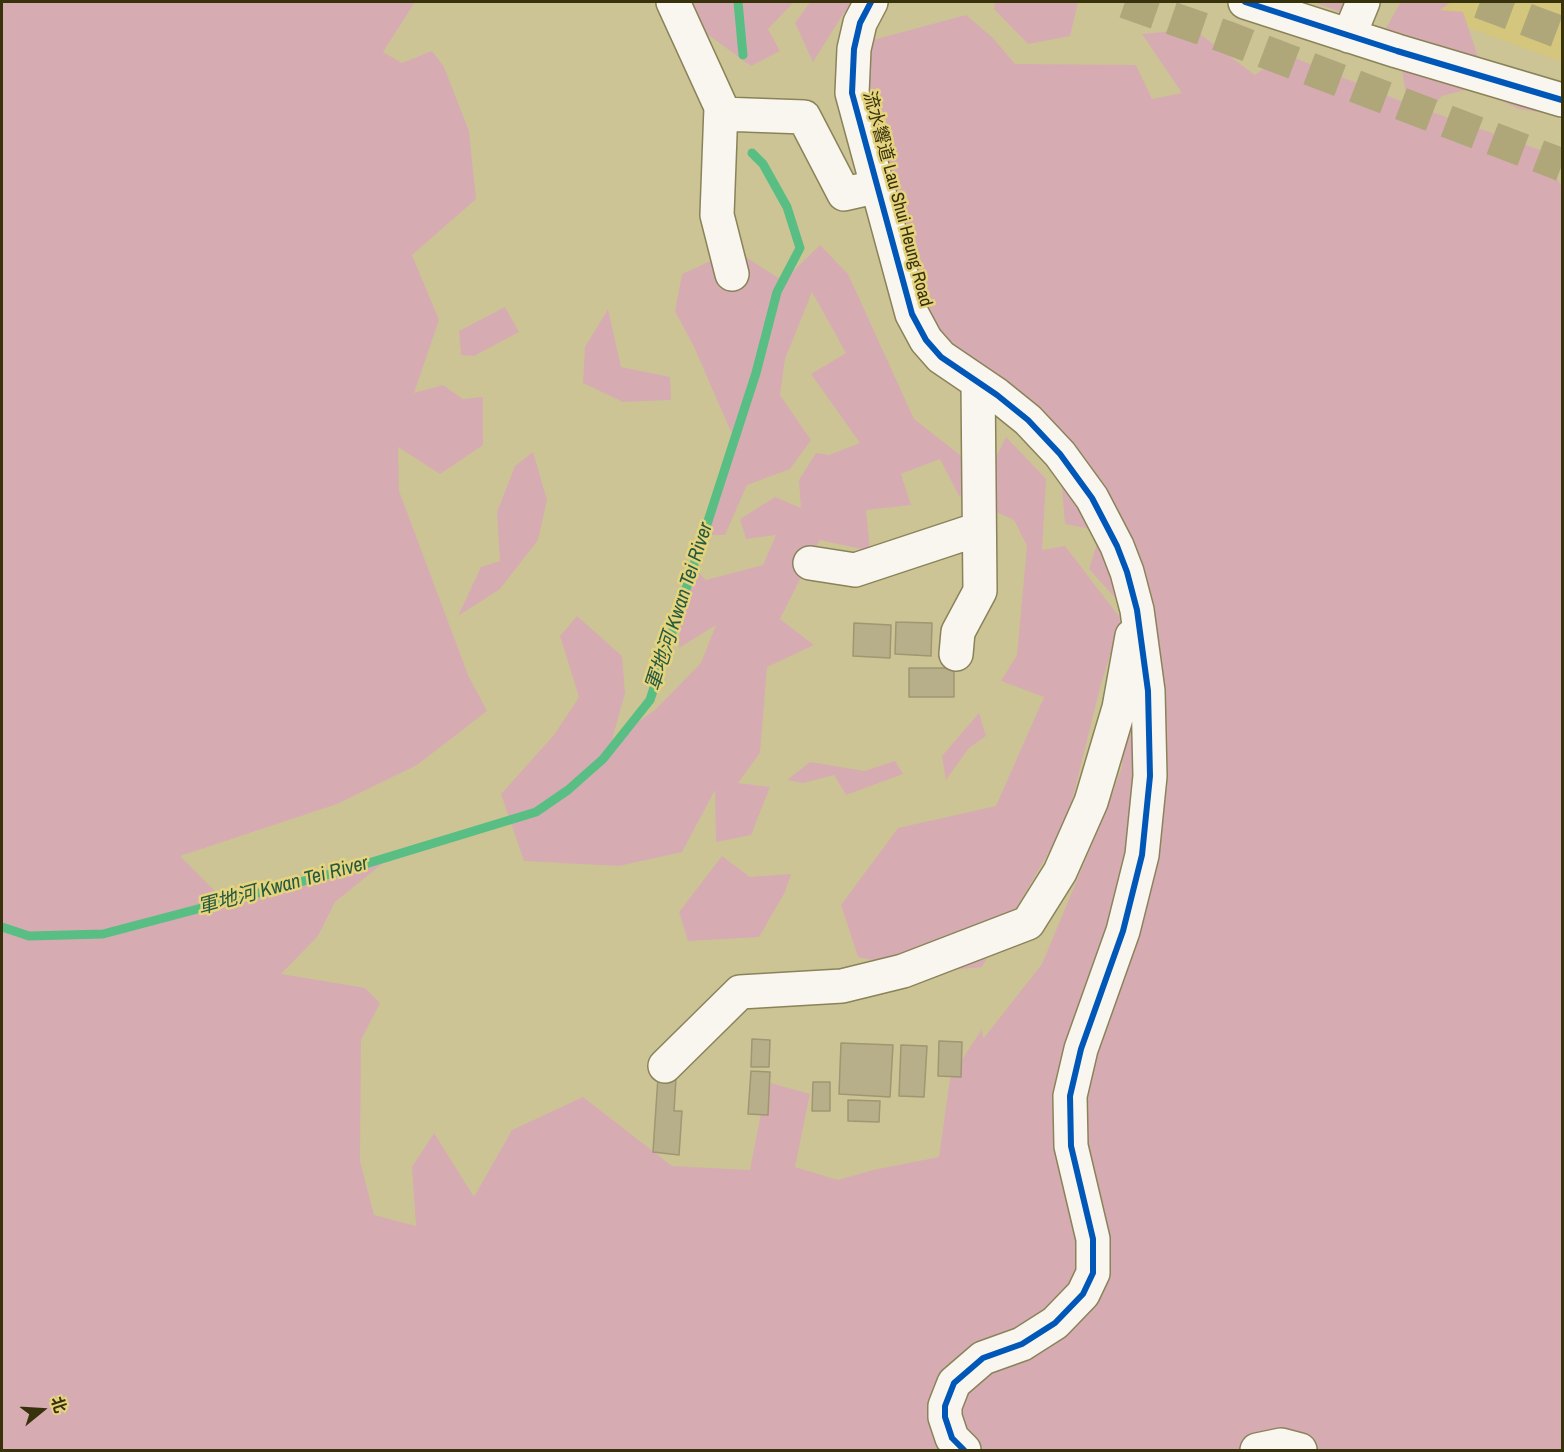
<!DOCTYPE html>
<html>
<head>
<meta charset="utf-8">
<style>
  body { margin:0 }
  #map { position:relative; width:1564px; height:1452px; overflow:hidden; background:#cdc495; font-family:"Archivo Narrow","Noto Sans SC",sans-serif }
  canvas { display:block }
  .frame { position:absolute; inset:0; border:3px solid #38320c; pointer-events:none }
  .north { position:absolute; left:12px; top:1380px; width:60px; height:60px; -webkit-text-stroke:4px #e5d47d; paint-order:stroke; rotate:72deg; font-size:16px; font-weight:700; line-height:24px; text-align:center; color:#38320c }
  .north::after { content:''; display:block; margin:auto; width:21px; height:27px; background:#38320c; clip-path:polygon(50% 0,100% 100%,50% 72%,0 100%) }
</style>
</head>
<body>
<div id="map">
<canvas width="1564" height="1452"></canvas>
<div class="frame"></div>
<div class="north">北</div>
</div>
<script>
const c = document.querySelector('canvas').getContext('2d');
c.lineJoin = 'round';
function fillPath(path, color) { c.fillStyle = color; c.fill(path, 'evenodd'); }
const toPath = rows => new Path2D(rows.map(r => 'M' + r).join(''));
function trace(path, color, width, dash) { c.strokeStyle = color; c.lineWidth = width; c.lineCap = dash ? 'butt' : 'round'; c.setLineDash(dash || []); c.stroke(path); }
function write(font, color, halo, rows, align = 'center') {
  c.font = font + ' "Archivo Narrow","Noto Sans SC",sans-serif'; c.lineWidth = 5; c.setLineDash([]); c.textBaseline = 'middle'; c.strokeStyle = halo; c.fillStyle = color; for (const [text, x, y, turn = 0] of rows) {
    c.save(); c.translate(x, y); c.rotate((+turn || 0) * Math.PI / 180); c.textAlign = isNaN(turn) ? turn : align; if (halo) c.strokeText(text, 0, 0); c.fillText(text, 0, 0); c.restore();
  }
}
fillPath(toPath([
  [1416,2,1562,2,1562,62,1410,6]
]), '#d4c67c');
fillPath(toPath([
  [2,2,415,2,383,52,402,63,432,51,444,67,469,131,476,199,412,255,439,320,414,393,443,385,463,399,483,397,483,445,440,474,398,447,399,491,468,675,487,711,417,765,337,804,180,856,226,902,393,855,335,902,318,936,281,974,365,988,380,1003,361,1040,360,1161,374,1215,416,1226,412,1167,434,1133,474,1197,512,1130,583,1097,672,1166,750,1170,767,1082,810,1094,795,1167,838,1180,873,1170,939,1157,950,1078,982,1029,983,1039,1042,964,1105,813,1122,767,1127,611,1089,569,1101,531,1065,524,1060,464,914,320,862,99,869,41,966,15,993,38,1015,64,1136,65,1152,99,1182,93,1142,34,1193,29,1255,75,1283,53,1408,104,1401,66,1377,44,1399,5,1402,2,1451,2,1440,10,1463,12,1479,60,1562,116,1519,109,1473,88,1442,96,1429,111,1540,150,1562,187,1562,1450,2,1450],
  [693,2,794,2,768,29,780,51,751,66,696,26],
  [810,2,858,2,843,14,813,62,795,23],
  [995,2,1078,2,1070,36,1028,44,994,9],
  [1314,2,1371,2,1346,14],
  [820,245,848,274,914,419,987,476,1006,437,1046,479,1042,550,1065,546,1121,619,1100,688,1067,821,982,967,933,972,858,957,841,905,898,828,996,806,1044,697,1001,681,1017,655,1027,546,1014,520,959,496,940,459,901,474,911,505,866,510,870,551,820,540,780,619,814,645,767,667,760,753,738,783,770,787,751,835,716,842,715,790,682,852,619,866,524,861,501,794,554,735,579,697,560,636,577,616,622,656,625,693,612,740,655,710,701,663,716,625,679,648,680,622,692,566,706,580,763,565,776,535,746,539,740,519,775,497,801,508,799,480,816,453,829,455,860,443,811,374,846,353,812,292,785,359,780,395,811,440,790,469,747,485,725,535,702,535,735,441,694,347,675,311,682,274,735,250,783,281],
  [505,307,519,332,474,356,461,355,459,331],
  [608,309,621,367,670,377,671,400,623,402,583,383,585,347],
  [533,452,547,500,538,540,500,589,458,616,481,567,500,561,497,512,515,466],
  [979,713,986,736,969,748,946,780,942,756],
  [895,761,903,774,846,795,834,775,803,783,787,780,810,762,864,771],
  [722,856,750,877,791,874,785,892,759,937,688,941,679,912]
]), '#d6acb2');
trace(toPath([
  [738,2,743,55],
  [2,927,29,936,103,934,349,869,536,812,568,790,603,759,650,700,756,373,777,292,800,248,787,207,763,164,752,153]
]), '#59be83', 9);
const building = toPath([
  [896,622,932,623,931,656,895,654,896,622],
  [854,623,891,625,890,658,853,656,854,623],
  [909,668,954,668,954,697,909,697,909,668],
  [752,1039,770,1040,769,1067,751,1067,752,1039],
  [939,1041,962,1042,961,1077,938,1076,939,1041],
  [841,1043,893,1045,890,1097,839,1094,841,1043],
  [901,1045,927,1046,924,1097,899,1096,901,1045],
  [751,1071,770,1072,768,1115,748,1114,751,1071],
  [658,1077,676,1078,674,1111,682,1111,679,1155,653,1152,658,1077],
  [813,1082,830,1082,830,1111,812,1111,813,1082],
  [848,1100,880,1101,879,1122,848,1121,848,1100]
]);
fillPath(building, '#b6af89');
trace(building, '#9e9771', 1.5);
trace(toPath([
  [1125,2,1226,37,1562,165],
  [1480,2,1562,33]
]), '#afa77a', 33, [33, 16]);
const minor = toPath([
  [673,2,721,107,717,215,732,274],
  [871,2,860,23,854,49,852,93,912,314,926,340,941,357,997,395,1028,420,1060,454,1092,498,1117,546,1127,572,1137,610,1148,691,1150,776,1142,855,1123,931,1081,1049,1070,1096,1071,1146,1093,1239,1093,1273,1083,1294,1055,1323,1022,1344,983,1358,954,1383,945,1406,945,1417,952,1438,964,1450],
  [1245,2,1397,51,1562,100],
  [1349,36,1363,2],
  [721,114,804,117,844,194,875,187],
  [810,563,855,570,979,529],
  [956,654,958,632,980,591,978,382],
  [665,1066,740,992,842,986,903,971,1028,923,1060,872,1091,802,1119,708,1132,636],
  [1257,1450,1281,1445,1300,1450]
]);
trace(minor, '#8a8359', 36);
trace(minor, '#f8f6ef', 33);
trace(toPath([
  [871,2,860,23,854,49,852,93,912,314,926,340,941,357,997,395,1028,420,1060,454,1092,498,1117,546,1127,572,1137,610,1148,691,1150,776,1142,855,1123,931,1081,1049,1070,1096,1071,1146,1093,1239,1093,1273,1083,1294,1055,1323,1022,1344,983,1358,954,1383,945,1406,945,1417,952,1438,964,1450],
  [1245,2,1397,51,1562,100]
]), '#0057b8', 6);
write('18px', '#38320c', '#e5d47d', [
  ["流水響道 Lau Shui Heung Road",897,199,75]
]);
write('italic 20px', '#255a3f', '#e5d47d', [
  ["軍地河 Kwan Tei River",680,607,-72],
  ["軍地河 Kwan Tei River",283,886,-15]
]);
</script>
</body>
</html>
